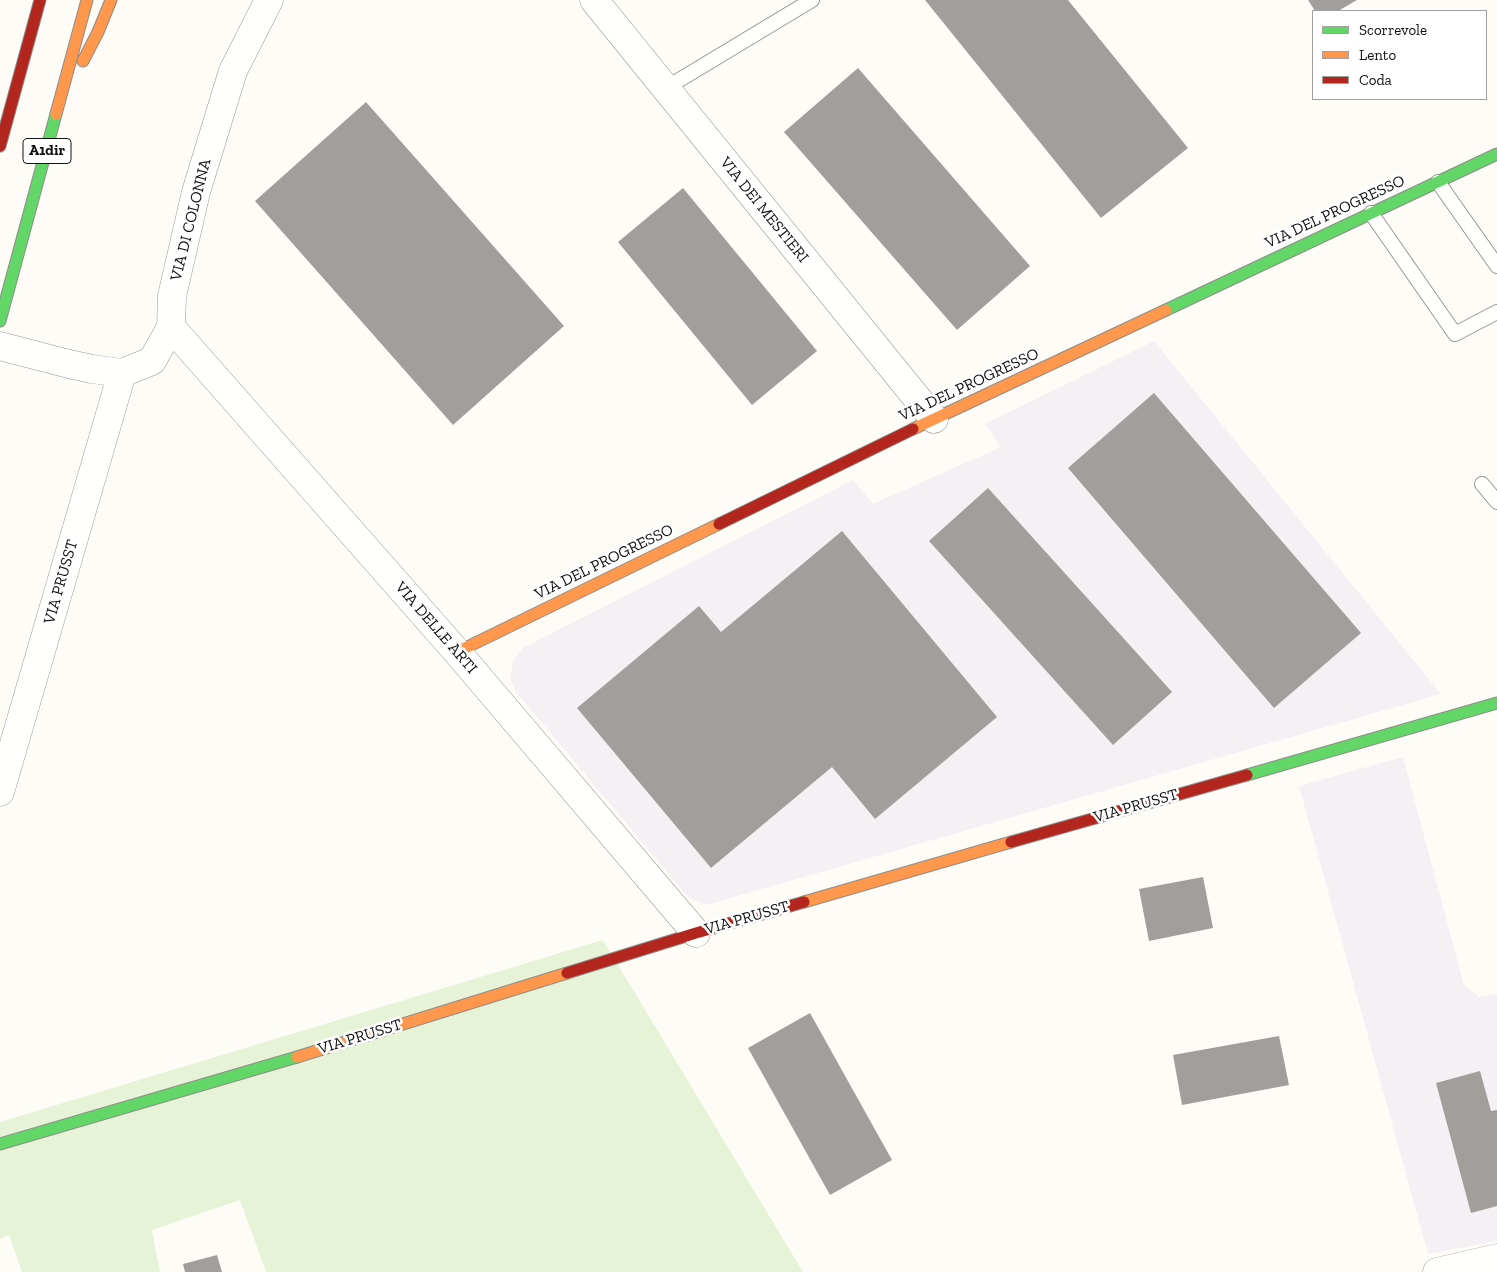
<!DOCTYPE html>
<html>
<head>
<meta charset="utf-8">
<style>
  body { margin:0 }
  #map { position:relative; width:1497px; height:1272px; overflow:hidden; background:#fdfcf7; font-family:"Zilla Slab",serif }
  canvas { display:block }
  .legend { position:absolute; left:1312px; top:10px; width:175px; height:90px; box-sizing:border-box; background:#fff; border:1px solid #a0a0a0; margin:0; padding:6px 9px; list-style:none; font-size:15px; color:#111 }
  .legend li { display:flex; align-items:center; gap:10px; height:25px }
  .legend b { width:25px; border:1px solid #a0a0a0 }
</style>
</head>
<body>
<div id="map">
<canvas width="1497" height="1272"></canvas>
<ul class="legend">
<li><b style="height:6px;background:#63d668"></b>Scorrevole</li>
<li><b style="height:6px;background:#ff974d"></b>Lento</li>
<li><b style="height:6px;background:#b3261e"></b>Coda</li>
</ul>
</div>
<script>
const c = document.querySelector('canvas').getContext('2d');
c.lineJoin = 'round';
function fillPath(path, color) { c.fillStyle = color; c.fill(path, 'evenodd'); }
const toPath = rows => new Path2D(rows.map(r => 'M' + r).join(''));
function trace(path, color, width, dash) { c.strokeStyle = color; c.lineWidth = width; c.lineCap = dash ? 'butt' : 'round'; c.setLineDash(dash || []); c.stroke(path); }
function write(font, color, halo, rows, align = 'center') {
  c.font = font + ' "Zilla Slab",serif'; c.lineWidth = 5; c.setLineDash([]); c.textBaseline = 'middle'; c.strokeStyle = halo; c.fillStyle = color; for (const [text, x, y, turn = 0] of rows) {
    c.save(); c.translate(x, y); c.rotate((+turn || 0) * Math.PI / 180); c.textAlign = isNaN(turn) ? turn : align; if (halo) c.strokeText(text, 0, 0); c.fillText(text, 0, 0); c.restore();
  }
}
fillPath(toPath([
  [1154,341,1441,694,706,905,689,898,516,692,510,679,513,661,523,648,853,480,873,504,1001,447,985,424],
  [1403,757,1464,985,1479,997,1497,994,1497,1241,1428,1254,1299,786]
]), '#f5f0f3');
fillPath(toPath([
  [603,940,803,1272,266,1272,240,1200,152,1230,160,1272,22,1272,9,1235,0,1239,0,1122]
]), '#e7f3d7');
fillPath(toPath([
  [925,0,1068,0,1188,148,1101,218],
  [1308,0,1357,0,1338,11,1315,11],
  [858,68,1030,266,957,330,784,132],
  [366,102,564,326,453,425,255,201],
  [683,188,817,351,752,405,618,242],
  [1154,393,1361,633,1274,708,1068,468],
  [988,488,1172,692,1113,745,929,541],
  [842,531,997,717,875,819,832,767,711,868,577,708,699,606,721,632],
  [1203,877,1213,928,1149,941,1139,889],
  [810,1013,892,1160,830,1195,748,1048],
  [1279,1036,1289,1085,1182,1105,1173,1055],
  [1480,1071,1491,1111,1497,1110,1497,1206,1471,1213,1436,1083],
  [217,1255,222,1272,185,1272,183,1264]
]), '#a19f9c');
const lane = toPath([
  [666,88,812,0],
  [1438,182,1497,266],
  [1371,213,1455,334,1497,312],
  [1482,484,1497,502]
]);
const street = toPath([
  [594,0,934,419],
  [171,327,457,652,696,933],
  [0,346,69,364,92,369,122,373,152,361,171,327,172,296,196,192,233,71,269,0],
  [0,792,122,373],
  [1437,1272,1497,1258]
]);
const fast = toPath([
  [1166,310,1497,154],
  [0,321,56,114],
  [1247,775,1497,703],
  [0,1144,297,1057]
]);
const slow = toPath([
  [83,61,98,32,111,0],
  [56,114,87,0],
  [913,429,1166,310],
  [457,652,719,524],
  [804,902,1011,842],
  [297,1057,567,973]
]);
const jam = toPath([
  [0,146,40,0],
  [719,524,913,429],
  [1011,842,1247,775],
  [567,973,696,933,804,902]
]);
trace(lane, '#979795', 16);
trace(street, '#979795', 29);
trace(fast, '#8e8d8b', 13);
trace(slow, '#8e8d8b', 13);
trace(jam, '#8e8d8b', 13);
trace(lane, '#fffffe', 14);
trace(street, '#fffffe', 28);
trace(fast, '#63d668', 11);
trace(slow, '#ff974d', 11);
trace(jam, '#b3261e', 11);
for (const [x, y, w] of [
  [47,151,48]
]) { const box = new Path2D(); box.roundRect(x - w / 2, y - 12.5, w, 25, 4); c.fillStyle = '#fff'; c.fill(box); trace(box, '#111', 1); }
write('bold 15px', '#111', null, [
  ["A1dir",47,151]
]);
write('16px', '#111', '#fff', [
  ["VIA DEI MESTIERI",764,210,51],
  ["VIA DEL PROGRESSO",1335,212,-25],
  ["VIA DI COLONNA",191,220,-76],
  ["VIA DEL PROGRESSO",969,385,-25],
  ["VIA DEL PROGRESSO",604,562,-26],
  ["VIA PRUSST",61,582,-74],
  ["VIA DELLE ARTI",436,628,49],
  ["VIA PRUSST",1136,806,-16],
  ["VIA PRUSST",747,918,-16],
  ["VIA PRUSST",360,1037,-17]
]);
</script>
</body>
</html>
